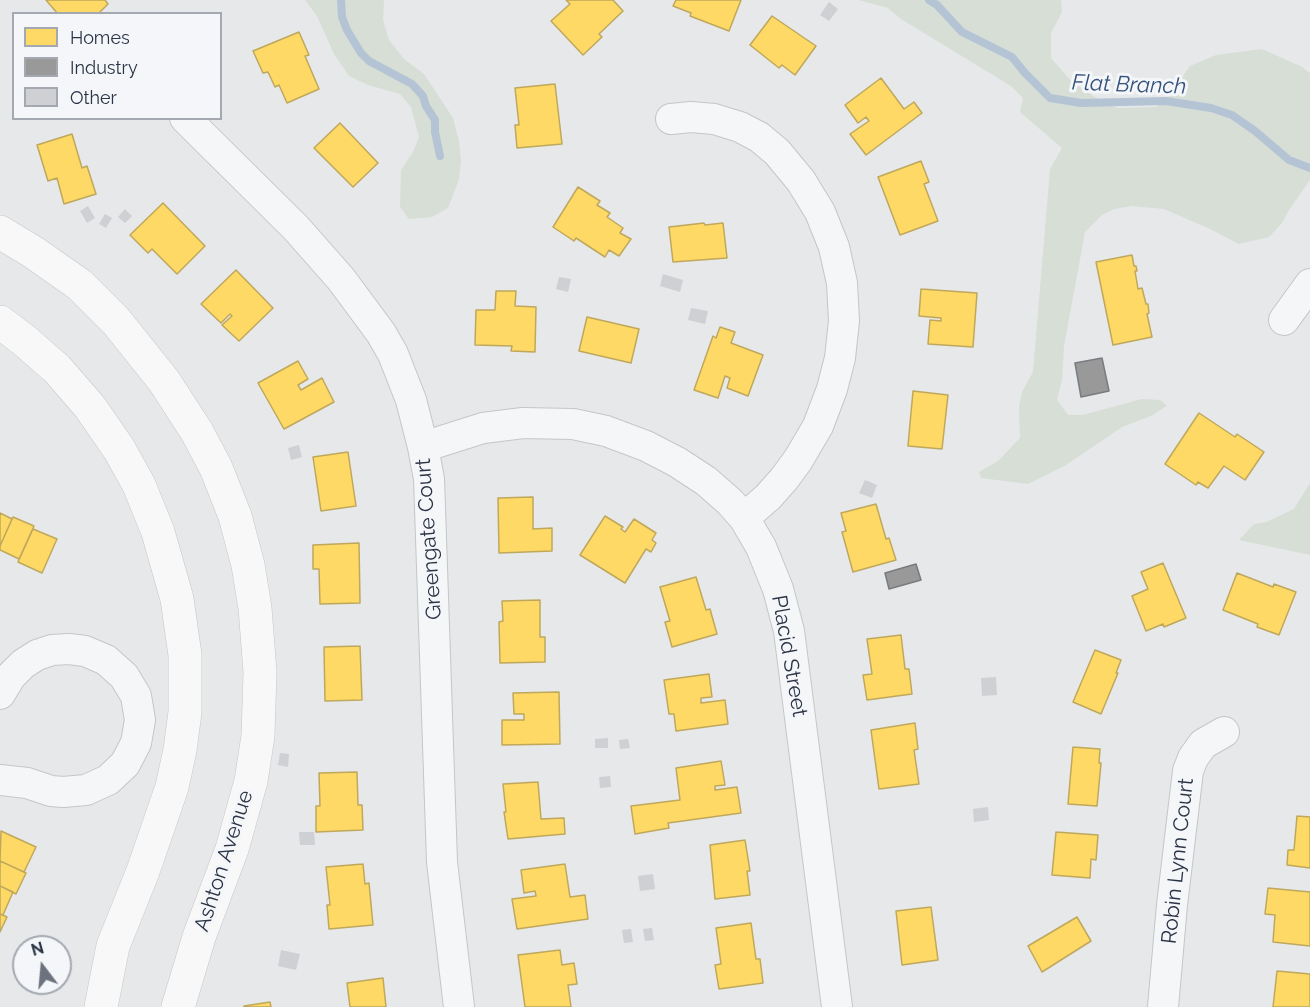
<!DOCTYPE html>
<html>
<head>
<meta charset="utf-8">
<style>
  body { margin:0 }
  #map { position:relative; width:1310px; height:1007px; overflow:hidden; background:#e6e8ea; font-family:Raleway,sans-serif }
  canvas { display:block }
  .legend { position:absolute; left:12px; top:12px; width:210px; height:108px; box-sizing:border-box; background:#f4f6f9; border:2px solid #a4a8b1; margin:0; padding:8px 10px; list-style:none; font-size:18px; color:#2b3445 }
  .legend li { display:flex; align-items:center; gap:12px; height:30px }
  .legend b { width:30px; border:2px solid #a4a8b1 }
  .north { position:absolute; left:12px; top:935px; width:60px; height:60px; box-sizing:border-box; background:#f4f6f9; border:2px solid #a4a8b1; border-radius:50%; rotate:344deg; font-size:16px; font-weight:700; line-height:24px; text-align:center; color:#2b3445 }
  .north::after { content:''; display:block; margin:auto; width:21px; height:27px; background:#6c737f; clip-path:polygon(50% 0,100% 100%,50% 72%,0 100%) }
</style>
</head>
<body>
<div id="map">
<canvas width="1310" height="1007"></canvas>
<ul class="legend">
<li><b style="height:16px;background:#ffd966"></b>Homes</li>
<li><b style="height:16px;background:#999"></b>Industry</li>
<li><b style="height:16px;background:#ced0d3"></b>Other</li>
</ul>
<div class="north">N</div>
</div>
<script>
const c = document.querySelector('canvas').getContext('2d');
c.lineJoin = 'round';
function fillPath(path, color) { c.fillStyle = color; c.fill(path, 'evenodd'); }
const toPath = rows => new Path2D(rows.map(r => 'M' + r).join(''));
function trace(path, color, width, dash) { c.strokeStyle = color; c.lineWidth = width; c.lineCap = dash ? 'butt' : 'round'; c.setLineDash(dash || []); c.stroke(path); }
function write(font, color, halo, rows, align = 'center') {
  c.font = font + ' Raleway,sans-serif'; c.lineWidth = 6; c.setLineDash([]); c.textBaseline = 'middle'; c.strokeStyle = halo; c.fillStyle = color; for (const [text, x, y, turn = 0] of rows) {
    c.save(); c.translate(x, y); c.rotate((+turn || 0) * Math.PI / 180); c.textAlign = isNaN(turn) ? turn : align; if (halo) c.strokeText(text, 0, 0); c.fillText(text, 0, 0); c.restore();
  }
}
fillPath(toPath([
  [305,0,384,0,383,20,389,40,404,59,424,74,453,118,459,141,461,161,459,179,448,208,432,217,409,219,400,207,401,170,413,152,419,137,411,107,400,94,368,85,349,76,334,54,317,16],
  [859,0,1061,0,1062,12,1051,33,1051,58,1071,81,1093,96,1117,108,1156,107,1170,96,1190,66,1216,55,1262,49,1302,67,1310,73,1310,180,1289,210,1282,223,1269,237,1239,244,1208,228,1164,209,1132,206,1114,209,1102,215,1085,232,1064,346,1062,379,1057,400,1068,415,1083,415,1142,399,1160,400,1167,406,1151,416,1122,427,1066,465,1028,484,981,478,979,472,998,461,1020,438,1019,407,1022,392,1033,372,1050,169,1062,148,1020,112,1023,98,1011,86,901,19,888,8],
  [1310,483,1310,555,1239,540,1254,524,1267,522,1294,509]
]), '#d6ded6');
const homes = toPath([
  [46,0,105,0,108,4,98,14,58,14,46,0],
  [566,0,613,0,623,11,599,34,602,37,583,55,551,21,570,4,566,0],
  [676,0,741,0,729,31,690,16,691,13,673,6,676,0],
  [772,16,816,46,795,75,782,65,779,68,750,45,772,16],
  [299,32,309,55,305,56,319,89,287,103,279,85,275,87,268,72,263,73,253,51,299,32],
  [881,78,904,109,914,102,922,113,866,155,850,134,869,121,866,117,858,123,845,105,881,78],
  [555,84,562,144,517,148,515,125,519,125,515,88,555,84],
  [340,123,378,163,353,187,314,148,340,123],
  [72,134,82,168,87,166,96,194,64,204,57,178,48,181,37,145,72,134],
  [921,161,929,182,924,184,938,221,900,235,878,177,921,161],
  [578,187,600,201,597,205,610,213,607,217,623,228,620,233,631,239,619,256,609,250,605,257,576,238,574,241,553,227,578,187],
  [163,203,205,246,177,274,152,249,148,253,130,235,163,203],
  [704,223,705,225,723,223,727,258,673,262,669,227,704,223],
  [1132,255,1134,266,1136,266,1137,271,1135,271,1138,289,1142,288,1146,304,1148,304,1149,313,1147,314,1152,337,1113,345,1096,262,1132,255],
  [236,270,273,308,239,341,222,325,232,316,230,314,221,323,201,304,236,270],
  [921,289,977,293,973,347,928,344,930,320,941,321,941,318,919,316,921,289],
  [496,291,516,291,515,306,536,307,535,352,511,351,512,346,475,345,476,310,495,310,496,291],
  [587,317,639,329,631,363,579,351,587,317],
  [720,327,735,332,731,343,763,355,748,396,727,388,730,378,725,376,718,398,694,390,713,336,716,338,720,327],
  [298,361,308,379,298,385,301,390,322,378,334,402,284,429,258,383,298,361],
  [913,391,948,395,942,449,908,446,913,391],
  [1199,413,1235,437,1237,434,1264,452,1245,480,1224,466,1208,488,1198,482,1196,485,1165,464,1199,413],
  [348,452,356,506,321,511,313,457,348,452],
  [533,497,533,529,552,528,552,551,499,553,498,498,533,497],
  [876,504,886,539,889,538,896,560,853,572,842,532,846,531,841,513,876,504],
  [0,513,12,519,0,546,0,513],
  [605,516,623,527,621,529,625,532,634,519,656,533,652,540,656,543,651,552,646,549,625,583,580,555,605,516],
  [13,517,34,526,19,559,0,550,0,546,13,517],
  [33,529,57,539,42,573,18,562,33,529],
  [359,543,360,603,320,604,319,569,313,569,313,545,359,543],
  [1163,563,1186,618,1164,627,1163,624,1146,631,1132,596,1148,589,1141,572,1163,563],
  [1237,573,1273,587,1274,584,1296,592,1279,635,1257,627,1258,624,1223,610,1237,573],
  [696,577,706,610,710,609,717,634,672,647,665,622,670,621,660,587,696,577],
  [540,600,540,637,545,637,545,662,500,663,499,622,503,621,502,601,540,600],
  [901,635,905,669,909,669,912,694,867,700,863,675,872,674,867,639,901,635],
  [360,646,362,700,325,701,324,647,360,646],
  [1095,650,1121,660,1116,673,1118,673,1101,714,1073,702,1095,650],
  [709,674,712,697,701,698,701,703,725,700,728,724,676,731,674,714,669,714,664,680,709,674],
  [559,692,560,744,502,745,502,720,524,720,524,714,514,714,513,693,559,692],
  [915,723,918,749,914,750,919,784,879,789,871,730,915,723],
  [1073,747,1100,749,1099,763,1101,763,1097,806,1068,804,1073,747],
  [721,761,725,785,715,786,715,790,737,787,741,813,668,823,669,828,635,834,631,806,680,800,676,768,721,761],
  [357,772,358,805,362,805,363,830,316,832,316,806,320,806,319,773,357,772],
  [538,782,541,819,564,818,565,834,508,839,504,812,506,812,503,784,538,782],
  [1297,816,1310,817,1310,868,1287,865,1288,850,1294,850,1297,816],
  [1,831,36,847,24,872,0,861,1,831],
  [1056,832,1098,835,1096,860,1091,859,1090,878,1052,875,1056,832],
  [745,840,750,871,747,871,750,895,715,899,710,845,745,840],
  [0,861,26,873,16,894,0,886,0,861],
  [363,864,365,884,369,883,373,925,329,929,327,905,330,905,326,867,363,864],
  [565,864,570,897,585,895,588,919,517,929,512,899,536,896,535,891,524,893,521,870,565,864],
  [0,886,13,892,3,915,0,914,0,886],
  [1268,888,1310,892,1310,946,1273,942,1275,915,1265,914,1268,888],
  [931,907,938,960,902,965,896,911,931,907],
  [0,914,7,917,0,932,0,914],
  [1077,917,1091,941,1042,972,1028,946,1077,917],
  [751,923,756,959,760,959,763,983,719,989,715,965,721,964,716,928,751,923],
  [560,950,562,965,574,963,577,984,568,985,571,1007,525,1007,518,955,560,950],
  [1277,971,1310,974,1310,1007,1273,1007,1277,971],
  [383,978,386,1007,350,1007,347,983,383,978],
  [270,1002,271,1007,244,1007,244,1006,270,1002]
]);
fillPath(homes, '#ffd966');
trace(homes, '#bfa85c', 1.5);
const industry = toPath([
  [1102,358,1109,391,1081,397,1075,363,1102,358],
  [916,564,921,580,889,589,885,573,916,564]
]);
fillPath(industry, '#999');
trace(industry, '#787b80', 1.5);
trace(toPath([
  [341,0,342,17,347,30,361,53,369,61,412,84,423,96,426,106,435,120,435,132,440,156],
  [929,0,937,5,962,32,1012,57,1025,73,1050,98,1081,103,1166,101,1211,108,1232,115,1255,131,1289,160,1310,168]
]), '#b4c4d5', 8);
fillPath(toPath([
  [829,2,838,9,829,21,820,15],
  [88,206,95,218,87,223,80,211],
  [125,209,132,216,125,223,118,217],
  [105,214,112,218,106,228,99,224],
  [663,274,683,280,680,292,660,286],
  [559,277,571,279,568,292,556,289],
  [691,308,708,311,705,324,688,320],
  [299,445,302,457,291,460,288,448],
  [865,480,877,485,872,498,859,493],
  [996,677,997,695,982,696,981,678],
  [608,738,608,748,595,748,595,739],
  [628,739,630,748,620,749,619,740],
  [280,753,289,754,288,767,278,765],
  [610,776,611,787,600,788,599,777],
  [988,807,989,820,974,822,973,809],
  [299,832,314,832,315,845,300,845],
  [653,874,655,889,640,891,638,876],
  [652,928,654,940,645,941,643,929],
  [631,929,633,942,624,943,622,930],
  [281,950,300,954,296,970,278,966]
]), '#ced0d3');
const street = toPath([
  [185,118,296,228,341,279,381,333,393,354,411,400,423,447,429,479,442,862,459,1007],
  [671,119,691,117,714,119,740,127,759,137,777,152,801,181,820,212,834,247,842,283,844,321,840,358,832,389,818,426,798,460,784,479,768,497,744,518],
  [1284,320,1310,284],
  [423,447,483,428,523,423,573,424,606,431,646,446,677,462,706,481,730,502,744,518,761,547,778,589,789,631,837,1007],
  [0,694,11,676,23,664,37,655,52,650,69,649,85,651,106,660,124,676,136,696,140,720,136,743,125,764,108,780,86,790,63,792,51,791,27,783,0,780],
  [1163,1007,1172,905,1188,771,1193,758,1203,744,1224,732]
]);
const secondary = toPath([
  [0,232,33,252,80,285,116,321,164,381,197,432,216,468,235,516,248,565,255,608,260,672,258,736,251,781,232,849,199,937,178,1007],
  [0,322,25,341,57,369,90,407,119,449,139,485,158,532,177,599,185,655,185,712,180,750,172,787,143,871,113,946,101,1007]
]);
trace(street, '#c4c6c8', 32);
trace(secondary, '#c4c6c8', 34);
trace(street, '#f5f6f7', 30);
trace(secondary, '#f8f8f8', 33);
write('21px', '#2b3445', '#f4f6f9', [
  ["Greengate Court",429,539,-94],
  ["Placid Street",789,656,80],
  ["Ashton Avenue",224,861,-72],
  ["Robin Lynn Court",1178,861,-84]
]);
write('italic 22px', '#34527a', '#f4f6f9', [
  ["Flat Branch",1129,85,2]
]);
</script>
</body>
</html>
